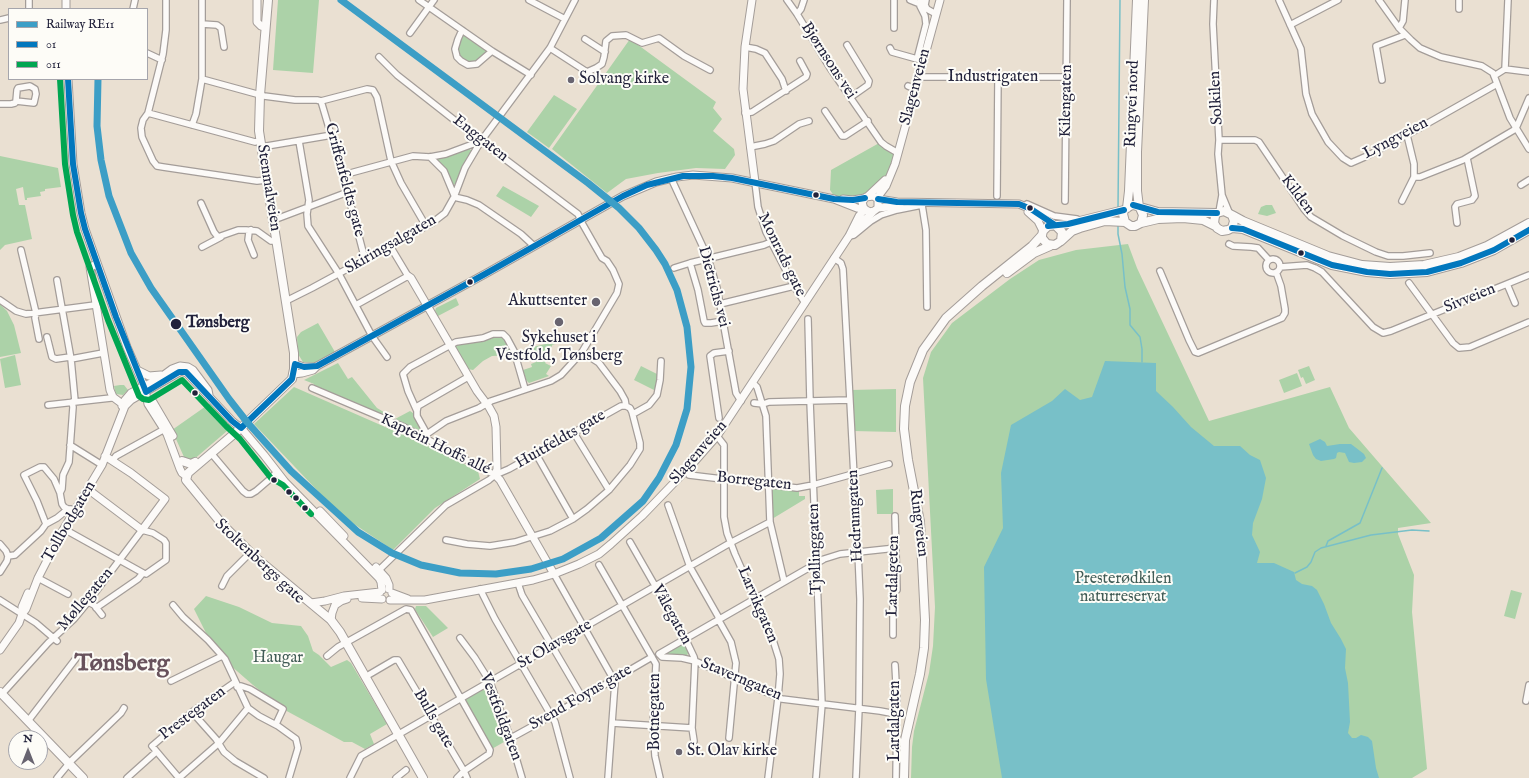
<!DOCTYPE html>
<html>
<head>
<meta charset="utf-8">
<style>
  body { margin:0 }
  #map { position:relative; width:1529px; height:778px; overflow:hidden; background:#eae0d2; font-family:"IM FELL English",serif }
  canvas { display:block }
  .legend { position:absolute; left:8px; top:8px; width:140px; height:72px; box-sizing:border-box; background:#fdfcf7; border:1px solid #a5a5ac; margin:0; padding:5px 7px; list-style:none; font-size:12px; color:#22223b }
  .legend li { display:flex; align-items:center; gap:8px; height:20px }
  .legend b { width:20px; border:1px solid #a5a5ac }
  .north { position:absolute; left:8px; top:730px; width:40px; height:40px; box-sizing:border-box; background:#fdfcf7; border:1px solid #a5a5ac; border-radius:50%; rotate:0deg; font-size:11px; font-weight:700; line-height:16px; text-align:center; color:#22223b }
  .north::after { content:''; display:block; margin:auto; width:14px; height:18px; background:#686470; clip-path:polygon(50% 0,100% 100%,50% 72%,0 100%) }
</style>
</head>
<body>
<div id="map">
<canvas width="1529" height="778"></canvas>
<ul class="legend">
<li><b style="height:5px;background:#3c9ec6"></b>Railway RE11</li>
<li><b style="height:5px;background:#0277bd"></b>01</li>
<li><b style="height:5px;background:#00a651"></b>011</li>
</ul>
<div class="north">N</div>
</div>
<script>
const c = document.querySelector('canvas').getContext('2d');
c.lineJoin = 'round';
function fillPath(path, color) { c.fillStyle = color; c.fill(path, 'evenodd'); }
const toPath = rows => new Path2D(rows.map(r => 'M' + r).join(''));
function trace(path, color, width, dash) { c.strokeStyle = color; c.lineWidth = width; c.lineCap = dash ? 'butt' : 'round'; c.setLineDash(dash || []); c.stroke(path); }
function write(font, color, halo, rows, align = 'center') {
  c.font = font + ' "IM FELL English",serif'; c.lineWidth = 4; c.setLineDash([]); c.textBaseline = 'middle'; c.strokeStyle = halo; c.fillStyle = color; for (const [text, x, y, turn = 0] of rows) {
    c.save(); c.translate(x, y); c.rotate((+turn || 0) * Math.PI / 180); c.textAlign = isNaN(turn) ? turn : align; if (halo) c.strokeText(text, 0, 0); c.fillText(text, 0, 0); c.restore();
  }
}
fillPath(toPath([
  [278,0,319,0,313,73,273,70],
  [465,35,488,52,473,64,461,60,457,49,462,36],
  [630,39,716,102,713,108,722,119,713,131,734,149,735,155,725,169,696,168,658,173,626,179,607,193,552,149],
  [554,95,577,109,549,148,527,132],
  [881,142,895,156,887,175,883,181,866,195,854,198,834,196,830,190,831,170],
  [468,148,471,150,472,153,465,164,456,184,453,185,446,170,437,159],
  [0,156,58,168,61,187,45,189,45,191,40,192,41,196,27,198,27,200,25,200,23,187,16,189,19,205,25,205,32,239,5,245,0,250],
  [503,186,539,206,531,217,496,196],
  [1266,205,1272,205,1276,213,1267,216,1258,214,1261,207],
  [1128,244,1137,268,1209,421,1330,387,1349,428,1431,523,1398,528,1398,534,1414,575,1412,612,1427,769,1412,778,911,778,912,747,914,731,929,673,933,646,935,607,923,378,931,352,952,323,1010,279,1039,260,1076,250],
  [456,298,459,305,438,316,435,311,436,308],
  [0,304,7,311,14,325,21,353,0,357],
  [318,323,335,352,315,363,303,362,298,354,297,337,301,332],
  [500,335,504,338,514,355,492,356,483,361,473,370,468,369,455,346,456,345],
  [560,335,563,335,560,341,556,340,554,345,553,344,546,357,548,358,545,363,551,366,546,374,549,376,529,383,526,380,523,370,532,367,531,364,536,362,531,349,528,350,528,348,550,343],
  [15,355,21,385,5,388,0,359],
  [338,363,348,379,352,377,377,408,387,414,385,419,315,388,314,384,304,380],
  [641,366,661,376,654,390,634,380],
  [1309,366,1315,380,1306,384,1303,377,1301,378,1298,370],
  [1297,373,1302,386,1284,393,1279,380],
  [120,385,124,385,128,390,123,395,116,394,115,391,114,386],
  [294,387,424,444,478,471,480,479,435,508,393,550,354,524,334,508,254,424],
  [896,389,896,432,853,431,850,390],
  [209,404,212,404,227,422,227,431,192,461,184,457,172,430],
  [410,411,413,413,423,432,395,419],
  [775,488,799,491,799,496,805,496,805,499,772,519,771,491],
  [893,489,893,514,877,514,876,490],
  [1511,590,1522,593,1515,619,1504,616],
  [206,596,239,607,272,623,301,626,308,636,313,651,319,655,331,667,347,660,351,663,387,724,370,734,374,744,365,749,352,742,344,742,283,709,253,685,230,665,211,643,194,609],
  [416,606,426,606,448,628,433,637,416,611,415,609],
  [684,641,689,650,687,656,665,655,663,654],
  [483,686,504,742,490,750,462,698]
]), '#acd2a8');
fillPath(toPath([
  [1105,361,1156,363,1156,391,1173,407,1191,427,1214,446,1240,446,1250,455,1260,460,1266,478,1262,499,1253,523,1252,535,1260,552,1257,563,1274,563,1294,572,1296,580,1302,584,1312,586,1317,590,1324,604,1331,623,1341,639,1346,649,1345,668,1348,683,1350,722,1348,733,1352,738,1356,738,1361,735,1368,737,1372,741,1376,768,1379,778,1002,778,986,679,984,567,1003,528,1001,473,1011,425,1052,401,1065,389,1080,400,1092,397],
  [1320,439,1325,442,1327,446,1340,444,1351,444,1364,454,1366,458,1362,462,1354,463,1349,462,1345,453,1339,452,1337,453,1336,458,1334,459,1321,461,1316,459,1313,455,1309,444]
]), '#78c0c8');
trace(toPath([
  [1118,208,1120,0],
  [1118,224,1118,234,1122,254,1125,287,1130,309,1130,325,1140,337,1142,349,1142,362],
  [1326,546,1328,541,1360,523,1382,468],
  [1295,573,1307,567,1311,562,1315,552,1321,548,1371,535,1412,530,1429,531]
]), '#78c0c8', 1.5);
const street = toPath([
  [29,0,29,9],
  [166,0,166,30,163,54,148,113,143,120,141,128,142,137,153,161,157,166,163,167,257,181,267,180],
  [419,0,492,51,531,75],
  [529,0,565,19],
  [787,0,797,14,830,68,881,142,886,146,898,153],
  [894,0,894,28],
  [910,0,920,4],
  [926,0,925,5,927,9,936,14],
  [1214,0,1213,24,1219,140,1218,154,1222,195],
  [1279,0,1301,49,1306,94,1312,114,1328,142,1343,158,1351,163,1367,156,1407,135,1497,84],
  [1379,0,1399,28,1411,40,1420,48,1441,57,1482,66,1493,73,1510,118,1529,149],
  [133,9,135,0],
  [1459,9,1459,0],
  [797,14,801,9,804,0],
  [0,20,9,18],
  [202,24,217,25,221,28,224,47],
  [1290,25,1338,0],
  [1399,28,1403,21,1405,0],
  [462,30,458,39,455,49,457,57,461,61,468,65,477,64,492,51],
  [410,33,434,0],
  [585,39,605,52],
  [847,45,869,81,868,85,851,97],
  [745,47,756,49,765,53,782,79,786,91],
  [550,48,587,72,596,68,602,64,604,57,606,41,612,36,626,35,642,43,659,38,684,56,710,70],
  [890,48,892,52,917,59,926,24,925,16,920,6,921,0],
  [147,53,162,60],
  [379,57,397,75,481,141,578,214,582,223,602,258,607,261,613,270,619,284,617,293,582,352,561,375,551,381,491,401,479,408,446,421,427,434,427,439],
  [1505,69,1529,72],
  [1494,76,1505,69,1508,0],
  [919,77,1067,77],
  [202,79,264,96,295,100,317,100,321,101,367,89,373,90,377,97,391,161,401,183,426,226],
  [1382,80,1376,46,1405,35],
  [908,86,915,89],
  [321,101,343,175,363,252,366,259],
  [0,104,11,104,15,103,16,101,34,103,36,94,35,89,30,86,18,88,17,90,16,101],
  [825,111,842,136,845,136,868,121],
  [148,113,255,142,261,141],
  [745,113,752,112,806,77,807,74,800,61],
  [192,125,196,114,202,79,202,0],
  [1219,140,1255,140,1259,142,1304,209,1311,217,1343,236,1376,252,1388,256,1403,256,1430,253],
  [299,141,309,200,307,214,308,226,339,274,372,336,387,357],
  [261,147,332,135],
  [750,147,765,144,774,141,799,124,809,121],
  [430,157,444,171,454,195],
  [343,175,413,156,430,157,446,154,481,141],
  [1414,177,1420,177,1463,160,1514,130,1517,126,1529,98],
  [671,178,708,258,717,288,736,393,741,401],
  [755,182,758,207,766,232,794,286,805,303],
  [1521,185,1529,180],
  [997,196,998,76],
  [454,197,467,200,479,205,521,234,534,246],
  [1065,201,1067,0],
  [1402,201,1414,177,1414,164,1407,135],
  [201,203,214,232,218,237,238,230,246,230,257,231,271,241,277,241],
  [1027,204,1054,216,1077,219],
  [1219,212,1222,195,1229,212],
  [279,218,348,192],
  [1457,223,1455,207,1457,204,1472,200,1475,196,1467,158],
  [251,230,249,232,248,240,254,255],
  [849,236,854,235,871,221,881,215,897,210,922,205,926,230,927,307],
  [1229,244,1233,246,1251,247,1258,248,1269,260],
  [202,247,221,237],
  [21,250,36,313,35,318,39,339],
  [834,258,841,263,843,269,858,552,860,599,859,708,856,778],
  '1266 266a7 7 0 1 1 14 0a7 7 0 1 1-14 0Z',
  [1280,267,1307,265,1315,268,1322,272,1373,327,1383,333,1391,331,1529,275],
  [674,268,690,263],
  [1160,271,1189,340,1195,352,1198,353,1282,318,1285,313,1285,309,1281,286,1276,272],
  [57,280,71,359,75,401],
  [1409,283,1453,343,1459,348,1470,347,1529,322],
  [1507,284,1515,303],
  [0,300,16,311,26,314,95,305],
  [286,301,312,288,432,223,445,213,454,197,465,168,481,141,550,48,575,0],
  [720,304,794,286],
  [356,305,408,276,390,246],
  [808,319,810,401,822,704,816,778],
  [723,321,711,323,705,323,704,321,698,290,690,263,764,245,771,242],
  [47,337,52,357,56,359,70,357],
  [71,359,103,353],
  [753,383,757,387,766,416,770,522,784,581],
  [312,388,404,427,495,475],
  [754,403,763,404,769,402,849,400],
  [48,405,111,398,113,397],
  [417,411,418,406,468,377],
  [633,414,649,405,657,395,660,380,661,361],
  [719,418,710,356,714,353,729,351],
  [574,433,609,490],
  [427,434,417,416,417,411,408,391,403,374,410,367,456,342,483,338,493,334,503,334,507,338,514,351,525,389],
  [717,436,724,445,724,517,727,533,735,554,773,640,779,659,780,674,778,698,768,778],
  [70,445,102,465],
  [211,453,243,491,247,494,251,494,256,491,270,479,277,472],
  [536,454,573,519],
  [113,460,116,456,161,431],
  [689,475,797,488,813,485,889,464],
  [668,505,690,567,719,618],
  [68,509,64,507,62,504,60,493,62,489,63,475,69,462,73,407,72,402],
  [46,524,37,501,24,475,40,467,44,467,54,479,60,493],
  [64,529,143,573],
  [446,540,467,544,490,546,515,542,550,531,573,519,587,509,609,490,630,465,640,449,640,443,632,412,630,408,626,406,625,400,620,391,599,363,582,352],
  [630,542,685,638,694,657,695,661,692,728,694,741],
  [0,544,6,551,8,556],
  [599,565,656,664,653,725,655,756,660,778],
  [0,572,7,561,8,556,15,555,41,531,46,524,57,518,68,509,71,509],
  [377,572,446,505,489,480,495,475,509,469,621,406,626,406],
  [554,574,615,682,608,778],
  [38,578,68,594],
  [518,583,522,595,582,697],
  [222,586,227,576,248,555],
  [480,589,495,619,555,722,570,778],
  [0,600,36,623,57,641],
  [88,602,94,605,102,615],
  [173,605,183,617,208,640,225,659,248,708,259,716,278,726,296,739,298,748,289,778],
  [718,619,731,642,736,663,729,738],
  [893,635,893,594,897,590,895,516],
  [460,638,475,658,490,682,509,734,522,778],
  [327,656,338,647,406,609,411,610,490,750,489,754,464,771,457,778],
  [895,665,897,701,896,778],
  [365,677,394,660,398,660,464,771,467,778],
  [171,681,222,656],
  [237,687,241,686,250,689,283,709,276,724],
  [1,695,48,643,74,619,88,602,142,530,153,533,164,540,166,543,166,560,146,574,143,573,138,579,96,608],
  [1526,701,1529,685],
  [192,712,216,739,224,752,235,761,264,778],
  [896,714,880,711,782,699,695,661,682,658,662,657,659,654,824,559,840,554,896,548],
  [28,721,77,657],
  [612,723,692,728],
  [511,738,551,716,652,657],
  [57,778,71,761,121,713,124,708],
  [127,778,156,752],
  [179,778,152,746,192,712,235,682],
  [179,778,219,743,248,708],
  [350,778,361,756,730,543,770,522],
  [396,778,406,770]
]);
const secondary = toPath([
  [257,0,257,22,261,26,265,27],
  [752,0,745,47,743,89,755,182],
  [66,9,66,0],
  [68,79,73,164,81,213,85,229,127,347,144,386,148,404,167,434,180,469,182,473,186,476],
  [868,196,885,180],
  [877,198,886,186,895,164,940,0],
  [843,199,853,200,865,198],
  [878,199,897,202,1019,204,1031,209,1055,225],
  [878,208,900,206],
  [1028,212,1038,221,1043,231],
  [856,228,873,212],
  [97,264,90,267,110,390,113,397,125,406],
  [408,276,411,278,477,391,489,407,494,416,496,427,497,469,495,475,500,480,554,574],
  [295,364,304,367,314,367],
  [137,370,149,376,161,375],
  [293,374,302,373,313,370,317,366,485,274,623,196,656,182,677,177,693,175,732,178,834,199,857,208,864,209,870,212,874,211,878,208,878,199,873,196,866,197,862,202,864,209],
  [153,402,173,436],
  [122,406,125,400,131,393,157,380,172,369,180,366,188,367,193,370,208,390,209,395],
  [89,490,142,530,165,499,131,473,105,456],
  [320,511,344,536],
  [376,567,386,578,389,585,389,589],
  [392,593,408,599],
  [362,598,382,599],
  [390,600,425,600,533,580,554,574,579,564,599,554,611,544,642,516,695,461,717,436,849,236,859,216,865,209],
  [311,603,325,601,344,596,380,592],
  [22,614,26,609,38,578,60,535,102,465,125,406,131,400,181,371,187,373,232,421,242,429,264,455,285,482,379,578,381,582,382,590],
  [331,620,332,613,335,605,341,601,347,599],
  [0,650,19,623,22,614,22,607,28,593]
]);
const primary = toPath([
  [268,0,260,95,259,131,294,353,294,369,292,379,241,428,188,473,186,480,222,524,255,557,331,620,340,632,423,778],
  [1139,207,1137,191,1137,152,1144,0],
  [1127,208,1129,191,1137,0],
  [1140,208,1143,215,1141,223,1135,226,1131,226,1125,222,1123,214,1124,210,1130,206,1133,205,1158,212,1217,213],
  [1232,215,1243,221,1328,256,1362,265,1390,267,1424,265,1459,257,1487,246,1529,223],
  [1141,223,1158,219,1183,218,1203,220,1215,226],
  [1056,226,1062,232,1061,241,1055,245,1047,244,1042,238,1042,235,1043,231,1048,226,1068,224,1124,210],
  [1232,228,1234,221,1232,215,1224,211,1217,213,1215,216,1214,223,1217,228,1222,231,1228,230,1232,228,1243,229,1332,265,1367,272,1390,274,1427,272,1461,263,1494,250,1529,230],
  [1061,241,1072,231,1080,228,1105,221,1125,222],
  [1007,273,1034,253,1050,246],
  [182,461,191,464,195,462],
  [0,692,83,778],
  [904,778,905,740,920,674,924,648,925,620,920,522,908,460,904,429,905,406,910,382,923,350,946,318,982,286,1032,246,1042,235]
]);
trace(street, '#a49d99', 8);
trace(secondary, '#a49d99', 9);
trace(primary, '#a49d99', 10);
trace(street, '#fcfaf8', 5.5);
trace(secondary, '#fcfaf8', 7);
trace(primary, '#fcfaf8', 8);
trace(toPath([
  [68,79,73,164,81,213,85,229,116,317,146,392,179,372,186,372,232,421,241,428,292,379,295,364,304,367,317,366,485,274,623,196,647,185,683,176,713,176,732,178,834,199,853,200,865,198],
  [878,199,897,202,1019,204,1031,209,1055,225],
  [1133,205,1158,212,1217,213],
  [1048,226,1068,224,1124,210],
  [1232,228,1243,229,1332,265,1367,272,1390,274,1427,272,1461,263,1494,250,1529,230]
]), '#0277bd', 6);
trace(toPath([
  [60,79,65,164,73,215,77,232,108,320,139,396,143,399,149,400,182,380,226,426,240,439,271,478,283,485,311,514]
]), '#00a651', 6);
trace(toPath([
  [98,79,97,126,101,160,109,196,131,253,151,288,229,399,247,422,291,471,358,532,392,553,421,565,460,573,496,574,531,569,563,559,601,538,643,501,659,478,676,445,687,409,691,367,687,327,677,290,665,264,656,250,639,228,619,208,588,183,341,0]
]), '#3c9ec6', 7);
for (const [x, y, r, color] of [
  [571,80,4,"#686470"],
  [816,195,3.5,"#22223b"],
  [1030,208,3.5,"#22223b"],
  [1512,240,3.5,"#22223b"],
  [1301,253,3.5,"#22223b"],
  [470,282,3.5,"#22223b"],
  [596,302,5,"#686470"],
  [559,322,5,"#686470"],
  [176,324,6,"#22223b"],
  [195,393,3.5,"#22223b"],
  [274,480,3.5,"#22223b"],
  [289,492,3.5,"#22223b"],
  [296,498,3.5,"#22223b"],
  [305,508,3.5,"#22223b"],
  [679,752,4,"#686470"]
]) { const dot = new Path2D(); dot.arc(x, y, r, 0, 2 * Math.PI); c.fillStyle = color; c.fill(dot); trace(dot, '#fdfcf7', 1.5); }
write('16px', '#22223b', '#fdfcf7', [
  ["Bjørnsons vei",828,61,57],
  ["Industrigaten",993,78],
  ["Slagenveien",916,87,-75],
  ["Solkilen",1217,98,-93],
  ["Kilengaten",1067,101,-89],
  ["Ringvei nord",1133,104,-88],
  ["Enggaten",480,139,38],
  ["Lyngveien",1396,139,-28],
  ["Griffenfeldts gate",344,180,75],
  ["Stenmalveien",268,188,81],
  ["Kilden",1297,195,53],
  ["Skiringsalgaten",391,245,-30],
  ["Monrads gate",781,255,64],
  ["Dietrichs vei",713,287,75],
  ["Sivveien",1470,299,-22],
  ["Huitfeldts gate",561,440,-30],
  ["Kaptein Hoffs allé",435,445,26],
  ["Slagenveien",699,453,-49],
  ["Borregaten",754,482,6],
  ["Hedrumgaten",856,516,-93],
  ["Tollbodgaten",70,522,-60],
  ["Ringveien",918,523,83],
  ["Tjøllinggaten",816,549,-92],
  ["Stoltenbergs gate",259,562,43],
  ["Lardalgeten",894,576,-89],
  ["Møllegaten",86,600,-50],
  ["Larvikgaten",757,605,67],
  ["Vålegaten",671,615,61],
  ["St Olavsgate",555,645,-30],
  ["Staverngaten",741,680,23],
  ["Svend Foyns gate",581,698,-30],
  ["Botnegaten",656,712,-90],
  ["Prestegaten",193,714,-37],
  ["Vestfoldgaten",500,717,69],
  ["Bulls gate",433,719,60],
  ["Lardalgaten",896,721,-90]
]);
write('16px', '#22223b', '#fdfcf7', [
  ["Solvang kirke",579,80],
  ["Akuttsenter",587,302,"right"],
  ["Sykehuset i",559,339,"center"],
  ["Vestfold, Tønsberg",559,357,"center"],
  ["St. Olav kirke",687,752]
], 'left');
write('bold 16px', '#22223b', '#fdfcf7', [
  ["Tønsberg",186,324]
], 'left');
write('16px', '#405b55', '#fdfcf7', [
  ["Presterødkilen",1123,580],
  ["naturreservat",1123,598],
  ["Haugar",278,659]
]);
write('bold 24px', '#68525c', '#fdfcf7', [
  ["Tønsberg",122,665]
]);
</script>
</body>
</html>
